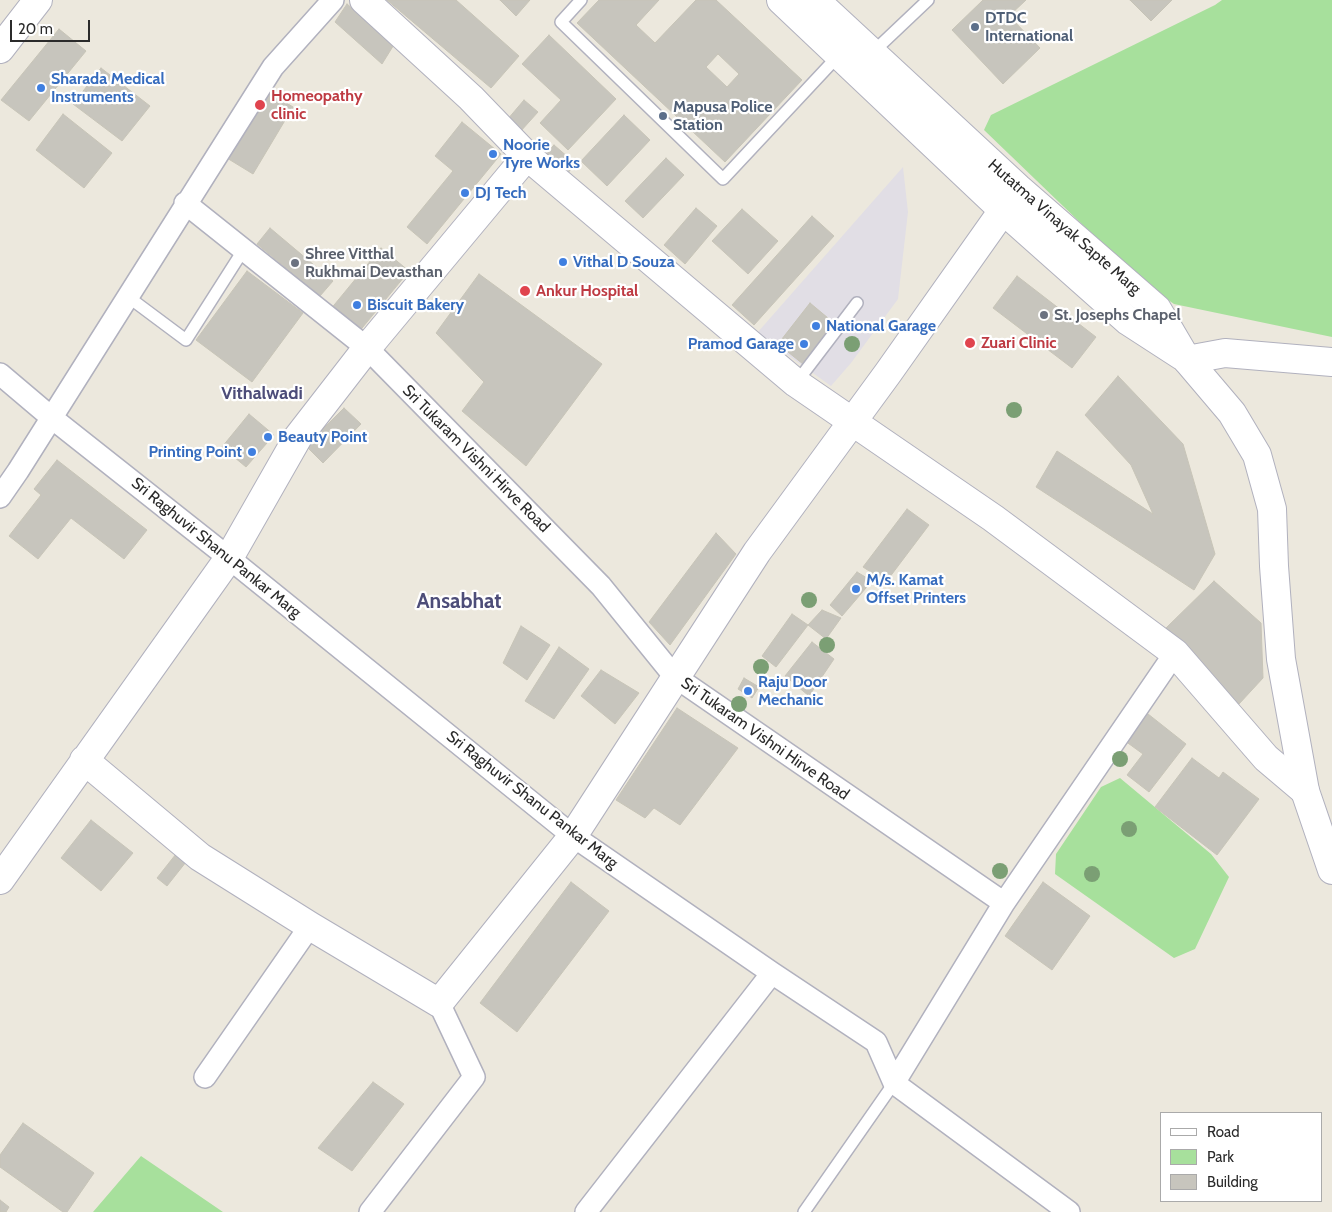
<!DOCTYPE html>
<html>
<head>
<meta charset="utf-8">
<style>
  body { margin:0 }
  #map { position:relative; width:1332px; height:1212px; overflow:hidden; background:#ece8dd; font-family:Cabin,sans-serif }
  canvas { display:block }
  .legend { position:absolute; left:1160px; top:1112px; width:162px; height:90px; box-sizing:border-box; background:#fff; border:1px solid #aaa; margin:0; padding:6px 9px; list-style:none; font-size:15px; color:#2b2b2b }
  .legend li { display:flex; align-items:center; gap:10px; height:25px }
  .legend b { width:25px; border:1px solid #aaa }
  .scale { position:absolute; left:10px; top:20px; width:80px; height:22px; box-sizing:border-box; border:2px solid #2b2b2b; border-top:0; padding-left:6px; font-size:15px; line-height:18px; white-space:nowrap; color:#2b2b2b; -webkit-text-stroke:4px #fff; paint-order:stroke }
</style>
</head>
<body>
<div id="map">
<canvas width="1332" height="1212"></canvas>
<ul class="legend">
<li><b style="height:6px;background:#fff"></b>Road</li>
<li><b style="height:14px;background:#a7e09c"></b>Park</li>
<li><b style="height:14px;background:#c7c5bd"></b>Building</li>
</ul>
<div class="scale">20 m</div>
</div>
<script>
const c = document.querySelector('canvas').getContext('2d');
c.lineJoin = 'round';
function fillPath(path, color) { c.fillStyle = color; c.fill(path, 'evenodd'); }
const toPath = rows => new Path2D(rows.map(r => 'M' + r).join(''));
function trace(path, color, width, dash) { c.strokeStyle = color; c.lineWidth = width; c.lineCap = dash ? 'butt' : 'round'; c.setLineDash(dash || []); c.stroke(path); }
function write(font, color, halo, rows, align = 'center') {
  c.font = font + ' Cabin,sans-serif'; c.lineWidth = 4.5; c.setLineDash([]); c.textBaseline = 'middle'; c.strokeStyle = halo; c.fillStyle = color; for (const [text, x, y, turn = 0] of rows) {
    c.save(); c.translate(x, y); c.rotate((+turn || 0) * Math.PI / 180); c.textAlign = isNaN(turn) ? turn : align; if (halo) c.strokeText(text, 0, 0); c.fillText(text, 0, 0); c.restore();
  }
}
fillPath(toPath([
  [903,167,908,212,898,299,851,363,831,386,757,333]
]), '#e1dee5');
fillPath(toPath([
  [1222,0,1332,0,1332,337,1174,304,1142,282,984,130,991,115,1215,5],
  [1120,778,1211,854,1229,877,1195,949,1174,958,1055,874,1056,854,1101,787],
  [141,1156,223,1212,93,1212]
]), '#a7e09c');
const building = toPath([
  [387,0,456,0,519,56,491,88,387,0],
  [500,0,530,0,516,16,500,0],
  [599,0,659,0,636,25,655,43,696,0,716,0,802,80,725,162,577,23,599,0],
  [718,54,739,74,727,87,706,67,718,54],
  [983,0,1026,0,1009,16,1040,48,1003,84,952,30,983,0],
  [1130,0,1172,0,1151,21,1130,0],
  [347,4,395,43,382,64,335,22,347,4],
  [59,29,86,51,29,121,1,100,59,29],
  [549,35,616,99,568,150,540,123,561,100,522,64,549,35],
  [101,68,150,106,122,141,73,104,101,68],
  [262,88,293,107,253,174,222,155,262,88],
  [524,100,538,112,520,132,507,120,524,100],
  [63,114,112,153,84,188,36,150,63,114],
  [624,115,650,140,607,186,581,161,624,115],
  [462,122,501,154,427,244,407,227,453,171,435,156,462,122],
  [554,145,576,164,563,178,542,158,554,145],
  [666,158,684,175,643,218,625,201,666,158],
  [696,208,717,226,685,264,664,245,696,208],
  [742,209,778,241,748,274,712,241,742,209],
  [812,216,834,236,754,325,732,305,812,216],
  [270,228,333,281,320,296,257,244,270,228],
  [381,248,409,271,358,333,330,310,381,248],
  [247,271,303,313,252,382,196,340,247,271],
  [479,274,602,364,526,466,462,411,484,382,436,333,479,274],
  [1017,276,1096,337,1072,368,993,308,1017,276],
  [810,303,834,323,803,364,778,344,810,303],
  [1118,376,1183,444,1215,554,1194,590,1036,487,1057,451,1153,514,1131,465,1085,415,1118,376],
  [344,408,361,424,323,463,306,446,344,408],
  [249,414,274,435,246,467,222,447,249,414],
  [57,460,147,530,124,559,71,518,38,559,9,536,41,495,34,489,57,460],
  [907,509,929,525,886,582,863,567,907,509],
  [716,533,736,554,670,645,649,622,716,533],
  [857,572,872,581,842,616,830,605,857,572],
  [1214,581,1261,623,1263,678,1239,704,1166,628,1214,581],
  [822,610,841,618,826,639,808,625,822,610],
  [792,614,808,625,776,667,762,656,792,614],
  [521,626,550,645,527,680,503,663,521,626],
  [812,642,834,659,809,696,785,676,812,642],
  [559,647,589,669,554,719,525,701,559,647],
  [601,670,639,693,615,724,581,696,601,670],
  [744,678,759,687,752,698,738,689,744,678],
  [677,708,738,748,680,825,654,808,645,818,616,800,677,708],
  [1143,710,1186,744,1149,792,1127,775,1143,754,1121,738,1143,710],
  [1192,758,1219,778,1223,772,1259,799,1217,855,1155,807,1192,758],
  [91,820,133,853,101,891,61,858,91,820],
  [176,854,186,862,167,886,157,878,176,854],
  [571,882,609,911,517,1032,480,1003,571,882],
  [1043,882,1090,916,1052,970,1005,936,1043,882],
  [373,1082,404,1104,352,1171,318,1148,373,1082],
  [23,1123,94,1173,67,1212,63,1212,0,1167,0,1155,23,1123],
  [0,1200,9,1207,6,1212,0,1212,0,1200]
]);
fillPath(building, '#c7c5bd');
trace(building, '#c7c4b7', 1);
const service = toPath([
  [581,0,561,22,723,179,839,55],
  [872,53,928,0],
  [127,296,186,340,244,249],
  [796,383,857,303],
  [804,1212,894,1083]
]);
const minor = toPath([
  [185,203,367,348,601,586,674,676,1004,903],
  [0,374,52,418,229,558,573,836,772,973,876,1042,894,1083,1069,1212],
  [0,497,18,471,273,67,333,0],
  [205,1077,310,926],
  [894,1083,1004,903,1175,653],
  [370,1212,474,1077,439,1003],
  [586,1212,772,973]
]);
const tertiary = toPath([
  [364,0,471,98,527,156,796,383,993,518,1175,653,1266,758,1305,791],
  [0,49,38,0],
  [1187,360,1225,353,1332,362],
  [84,760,200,857,310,926,439,1003,573,836,757,552,888,373,1016,192],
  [0,880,229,558,298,437,367,348,527,156]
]);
const secondary = toPath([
  [781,0,1003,210,1128,321,1182,356],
  [815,0,1018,188,1157,309,1187,360,1232,413,1257,455,1272,509,1274,566,1281,659,1305,791,1332,870]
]);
trace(service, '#b1b1be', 14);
trace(minor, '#b1b1be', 24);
trace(tertiary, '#b1b1be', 30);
trace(secondary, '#b1b1be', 30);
trace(service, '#fff', 11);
trace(minor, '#fff', 21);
trace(tertiary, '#fff', 28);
trace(secondary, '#fff', 28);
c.fillStyle = '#7b9f74';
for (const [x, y] of [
  [852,344],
  [1014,410],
  [809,600],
  [827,645],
  [761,667],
  [739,704],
  [1120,759],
  [1129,829],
  [1000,871],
  [1092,874]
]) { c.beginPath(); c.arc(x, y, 8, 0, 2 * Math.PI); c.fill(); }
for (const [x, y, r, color] of [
  [975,27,5,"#5c6f8a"],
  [41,88,5,"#3f7fe0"],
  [260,105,6,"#e0444e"],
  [663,116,5,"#5c6f8a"],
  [493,154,5,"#3f7fe0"],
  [465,193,5,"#3f7fe0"],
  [563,262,5,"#3f7fe0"],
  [295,263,5,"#6b7280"],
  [525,291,6,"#e0444e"],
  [357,305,5,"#3f7fe0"],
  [1044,315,5,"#6b7280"],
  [816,326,5,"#3f7fe0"],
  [970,343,6,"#e0444e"],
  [804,344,5,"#3f7fe0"],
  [268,437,5,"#3f7fe0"],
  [252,452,5,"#3f7fe0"],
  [856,589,5,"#3f7fe0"],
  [748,691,5,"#3f7fe0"]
]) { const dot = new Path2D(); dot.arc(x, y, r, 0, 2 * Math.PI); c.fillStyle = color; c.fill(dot); trace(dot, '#fff', 2); }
write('bold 16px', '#4e5e75', '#fff', [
  ["DTDC",985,18],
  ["International",985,36],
  ["Mapusa Police",673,107],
  ["Station",673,125]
], 'left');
write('bold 16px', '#366cbe', '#fff', [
  ["Sharada Medical",51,79],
  ["Instruments",51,97],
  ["Noorie",503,145],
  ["Tyre Works",503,163],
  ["DJ Tech",475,193],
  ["Vithal D Souza",573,262],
  ["Biscuit Bakery",367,305],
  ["National Garage",826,326],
  ["Pramod Garage",794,344,"right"],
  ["Beauty Point",278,437],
  ["Printing Point",242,452,"right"],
  ["M/s. Kamat",866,580],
  ["Offset Printers",866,598],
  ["Raju Door",758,682],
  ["Mechanic",758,700]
], 'left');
write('bold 16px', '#be3a42', '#fff', [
  ["Homeopathy",271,96],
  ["clinic",271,114],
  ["Ankur Hospital",536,291],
  ["Zuari Clinic",981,343]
], 'left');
write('16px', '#2b2b2b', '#fff', [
  ["Hutatma Vinayak Sapte Marg",1064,227,41],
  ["Sri Tukaram Vishni Hirve Road",476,459,45],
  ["Sri Raghuvir Shanu Pankar Marg",216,548,39],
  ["Sri Tukaram Vishni Hirve Road",765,739,35],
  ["Sri Raghuvir Shanu Pankar Marg",532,800,38]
]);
write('bold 16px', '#5b616d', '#fff', [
  ["Shree Vitthal",305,254],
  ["Rukhmai Devasthan",305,272],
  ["St. Josephs Chapel",1054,315]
], 'left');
write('bold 18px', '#4d4d79', '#fff', [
  ["Vithalwadi",262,394]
]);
write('bold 21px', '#4d4d79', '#fff', [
  ["Ansabhat",459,602]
]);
</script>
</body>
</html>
